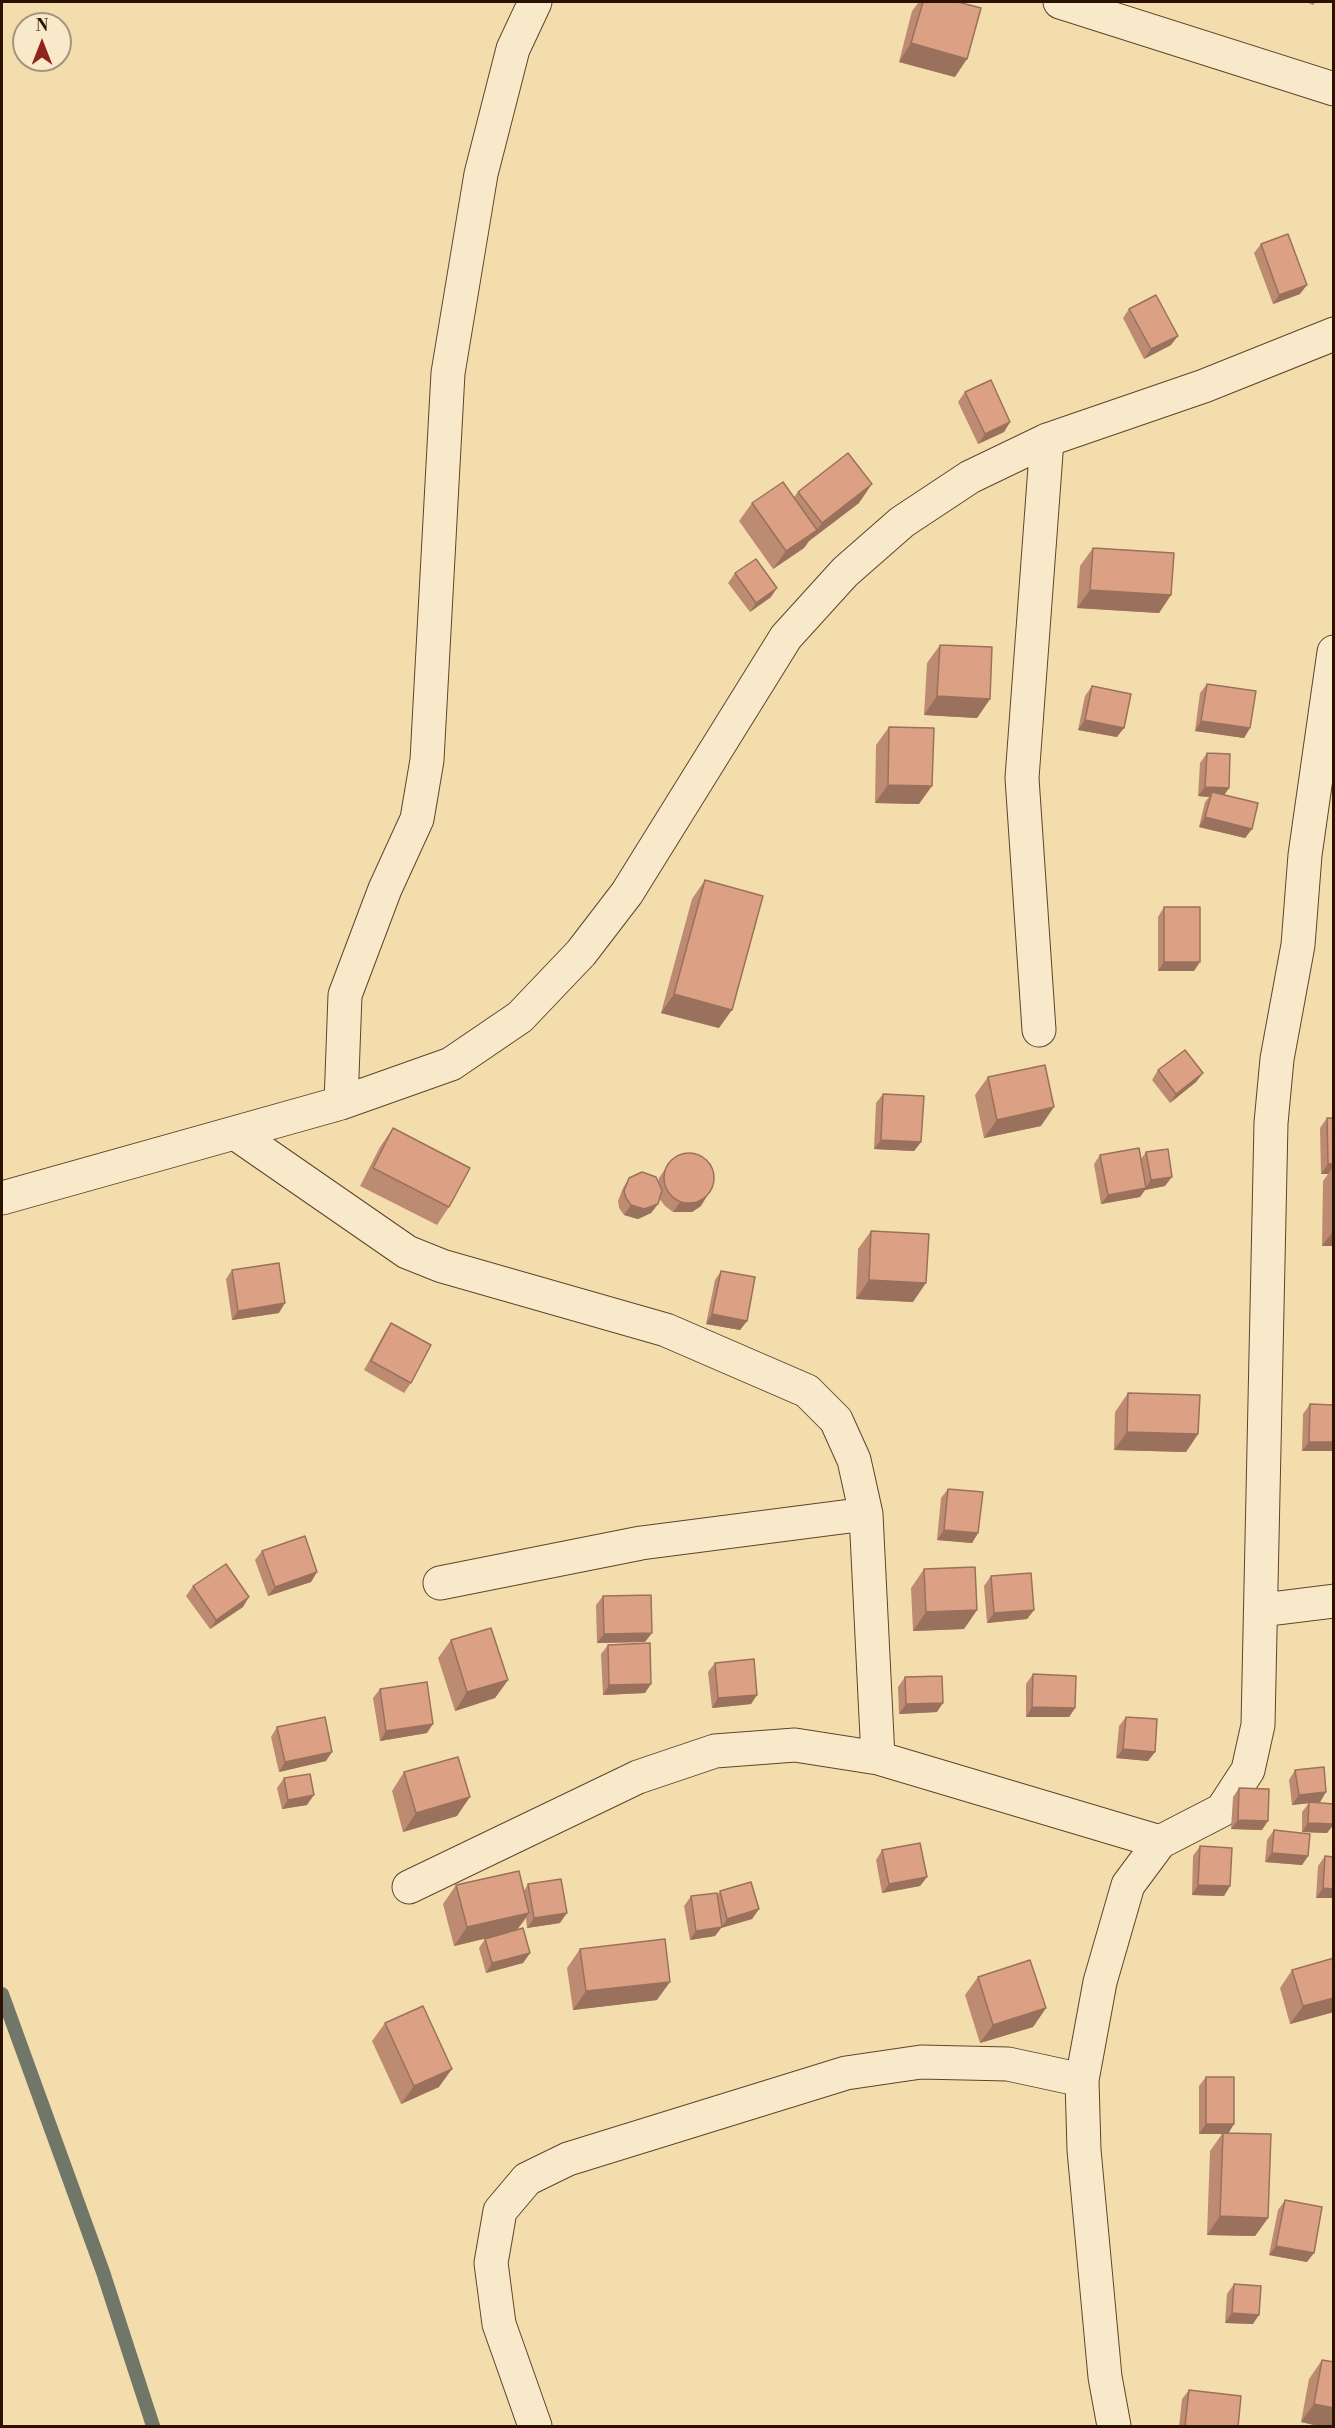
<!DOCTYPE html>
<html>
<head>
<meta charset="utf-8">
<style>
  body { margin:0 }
  #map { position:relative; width:1335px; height:2428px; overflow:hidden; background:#f4ddad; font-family:"Libre Bodoni",serif }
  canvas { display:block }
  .frame { position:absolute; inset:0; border:3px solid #2d1100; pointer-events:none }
  .north { position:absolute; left:12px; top:12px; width:60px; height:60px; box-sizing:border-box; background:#f8e9ca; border:2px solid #a79379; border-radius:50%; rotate:0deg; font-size:16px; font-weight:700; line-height:24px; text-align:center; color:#2d1100 }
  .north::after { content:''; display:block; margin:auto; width:21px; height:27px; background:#8f2418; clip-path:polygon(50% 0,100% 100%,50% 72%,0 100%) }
</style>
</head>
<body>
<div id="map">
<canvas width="1335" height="2428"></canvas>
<div class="frame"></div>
<div class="north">N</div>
</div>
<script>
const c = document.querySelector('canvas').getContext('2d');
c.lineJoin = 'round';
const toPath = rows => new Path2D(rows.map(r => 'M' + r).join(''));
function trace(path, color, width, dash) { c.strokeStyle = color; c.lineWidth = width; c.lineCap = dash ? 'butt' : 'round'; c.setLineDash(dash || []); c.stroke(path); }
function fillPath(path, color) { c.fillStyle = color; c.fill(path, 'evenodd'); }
trace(toPath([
  [2,1994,103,2272,153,2426]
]), '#707768', 14);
const street = toPath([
  [1060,2,1334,89],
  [1039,1030,1022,778,1047,440],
  [341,1103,345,995,385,889,417,819,427,760,448,373,481,174,513,49,535,2],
  [235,1133,407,1252,442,1266,666,1330,807,1391,836,1420,854,1460,866,1514,878,1758],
  [2,1198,341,1103,451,1064,520,1017,581,953,627,893,786,637,845,572,902,522,970,477,1047,440,1204,386,1334,334],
  [440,1583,641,1543,866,1514],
  [1262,1610,1334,1601],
  [409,1887,638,1777,715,1751,795,1745,878,1758,1160,1842],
  [535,2426,499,2324,491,2263,500,2211,527,2179,568,2159,846,2073,921,2062,1008,2064,1082,2080],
  [1114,2426,1105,2377,1084,2150,1082,2080,1100,1982,1128,1885,1160,1842,1222,1810,1248,1770,1258,1725,1271,1123,1277,1059,1298,945,1305,855,1334,652]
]);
trace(street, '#5f442b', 35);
trace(street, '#f8e9ca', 33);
fillPath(toPath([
  [919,2,958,2,955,77,899,62,912,11],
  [1306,2,1316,2,1313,5],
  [1261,244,1300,294,1273,304,1254,253],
  [1129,309,1171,345,1144,359,1123,318],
  [965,392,1010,422,1004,432,978,444,958,402],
  [798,492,859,503,809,541,804,548,773,569,739,521,752,503,794,497],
  [1093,548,1171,595,1159,613,1077,608,1080,566],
  [735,573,771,597,750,612,728,583],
  [940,645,990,699,977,718,924,715,927,663],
  [1207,684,1250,728,1244,738,1195,731,1200,693],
  [1092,686,1117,737,1078,730,1085,696],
  [889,727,919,804,875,803,876,745],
  [1207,753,1229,788,1224,795,1252,829,1245,838,1199,827,1205,802,1209,797,1198,796,1200,763],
  [705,880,719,1028,661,1013,692,899],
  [1164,907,1194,971,1158,971,1158,917],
  [1158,1070,1203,1073,1196,1082,1170,1103,1152,1080],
  [988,1077,1041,1126,984,1138,975,1095],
  [883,1094,921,1142,914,1151,874,1149,876,1103],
  [1327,1118,1334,1118,1334,1246,1322,1246,1323,1181,1328,1174,1321,1174,1320,1128],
  [393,1128,449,1207,437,1225,360,1186,380,1147],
  [1146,1152,1165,1186,1145,1190,1140,1197,1101,1204,1094,1164,1100,1155,1141,1159],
  [671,1160,701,1206,692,1212,673,1212,665,1206,659,1198,658,1204,651,1213,638,1219,624,1215,619,1208,618,1201,623,1188,629,1178,658,1182,659,1178],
  [871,1231,913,1302,856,1299,858,1249],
  [232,1270,279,1313,232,1320,226,1279],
  [721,1271,747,1321,740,1330,706,1324,715,1280],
  [391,1323,411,1383,404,1393,364,1370,385,1332],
  [1128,1393,1198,1434,1186,1452,1114,1450,1115,1412],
  [1310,1404,1334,1451,1302,1451,1303,1414],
  [948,1489,978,1533,972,1543,937,1540,941,1498],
  [262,1551,317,1572,311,1582,268,1596,255,1560],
  [924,1569,977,1610,964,1629,913,1631,911,1588],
  [991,1576,1034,1610,1027,1619,987,1623,984,1586],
  [193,1586,243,1607,210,1629,186,1596],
  [603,1596,645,1642,597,1643,596,1605],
  [451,1640,508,1680,495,1698,455,1711,438,1658],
  [608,1645,645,1693,603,1695,601,1654],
  [715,1663,757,1695,751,1704,712,1708,708,1672],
  [1033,1674,1075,1708,1069,1717,1026,1717,1026,1684],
  [905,1677,937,1712,899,1714,898,1687],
  [380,1689,427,1733,380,1741,373,1698],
  [1126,1717,1155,1752,1148,1761,1116,1758,1119,1726],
  [277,1727,326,1761,279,1772,271,1737],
  [1295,1770,1326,1792,1320,1802,1311,1803,1334,1804,1334,1824,1327,1833,1302,1832,1302,1812,1309,1803,1292,1805,1289,1780],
  [404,1772,457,1816,403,1832,392,1791],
  [284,1778,307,1805,282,1809,277,1788],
  [1239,1788,1262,1830,1231,1829,1233,1797],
  [1274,1830,1308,1856,1302,1865,1265,1862,1267,1840],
  [1200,1846,1230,1886,1224,1896,1192,1895,1193,1856],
  [882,1850,927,1877,920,1886,882,1893,876,1860],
  [1325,1856,1334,1857,1334,1898,1316,1898,1318,1866],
  [528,1884,560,1923,527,1928,526,1918,517,1930,530,1953,523,1963,486,1973,479,1948,485,1939,488,1938,454,1946,443,1904,456,1885,524,1891],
  [720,1891,759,1909,752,1919,721,1928,715,1936,690,1940,684,1906,691,1896,717,1895],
  [580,1949,657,2000,573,2010,567,1968],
  [1292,1970,1334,2012,1290,2024,1280,1988],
  [978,1977,1046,2008,1033,2027,980,2043,965,1995],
  [385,2023,439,2087,401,2104,372,2041],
  [1206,2077,1234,2124,1228,2133,1268,2218,1255,2236,1207,2235,1210,2151,1222,2134,1199,2134,1199,2086],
  [1285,2200,1307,2262,1269,2255,1278,2210],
  [1234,2284,1253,2324,1225,2323,1227,2294],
  [1322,2360,1334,2427,1323,2427,1301,2422,1309,2379],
  [1189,2390,1238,2427,1179,2427,1182,2399]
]), '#bd8a72');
fillPath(toPath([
  [911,43,967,59,955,77,899,62],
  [1307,285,1300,294,1273,304,1279,295],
  [1178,336,1171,345,1144,359,1151,349],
  [1010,422,1004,432,978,444,985,434],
  [872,484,859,503,809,541,822,523],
  [817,530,804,548,773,569,786,551],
  [777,588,771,597,750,612,756,603],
  [1090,590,1171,595,1159,613,1077,608],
  [937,696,990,699,977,718,924,715],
  [1085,720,1124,728,1117,737,1078,730],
  [1201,721,1250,728,1244,738,1195,731],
  [888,785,932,786,919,804,875,803],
  [1205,787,1229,788,1222,798,1212,792,1209,797,1198,796],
  [1205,817,1252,829,1245,838,1199,827],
  [1164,962,1200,962,1194,971,1158,971],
  [674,994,732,1010,719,1028,661,1013],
  [1203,1073,1196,1082,1170,1103,1176,1094],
  [1054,1107,1041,1126,984,1138,997,1120],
  [881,1140,921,1142,914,1151,874,1149],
  [1328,1164,1334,1164,1334,1166,1328,1174,1321,1174],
  [1172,1177,1165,1186,1145,1190,1140,1197,1101,1204,1108,1195,1145,1188,1151,1180],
  [707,1196,701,1206,692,1212,673,1212,680,1202],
  [658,1204,651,1213,638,1219,624,1215,631,1205],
  [1334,1230,1334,1246,1322,1246],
  [869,1280,926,1283,913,1302,856,1299],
  [285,1303,279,1313,232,1320,238,1311],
  [712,1314,747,1321,740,1330,706,1324],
  [1127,1432,1198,1434,1186,1452,1114,1450],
  [1309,1442,1334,1442,1334,1451,1302,1451],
  [944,1530,978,1533,972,1543,937,1540],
  [317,1572,311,1582,268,1596,275,1587],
  [249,1597,243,1607,210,1629,216,1620],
  [977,1610,964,1629,913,1631,926,1612],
  [1034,1610,1027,1619,987,1623,994,1613],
  [652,1633,645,1642,597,1643,604,1634],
  [508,1680,495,1698,455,1711,467,1692],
  [651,1684,645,1693,603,1695,609,1685],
  [757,1695,751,1704,712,1708,718,1698],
  [943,1703,937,1712,899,1714,906,1704],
  [1032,1707,1075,1708,1069,1717,1026,1717],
  [433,1724,427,1733,380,1741,386,1731],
  [1123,1749,1155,1752,1148,1761,1116,1758],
  [332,1752,326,1761,279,1772,285,1762],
  [1326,1792,1320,1802,1292,1805,1299,1795],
  [314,1795,307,1805,282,1809,288,1800],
  [470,1797,457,1816,403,1832,416,1813],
  [1238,1820,1268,1821,1262,1830,1231,1829],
  [1308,1823,1334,1824,1327,1833,1302,1832],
  [1272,1853,1308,1856,1302,1865,1265,1862],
  [927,1877,920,1886,882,1893,889,1884],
  [1198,1885,1230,1886,1224,1896,1192,1895],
  [1323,1888,1334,1889,1334,1898,1316,1898],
  [759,1909,752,1919,721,1928,715,1936,690,1940,696,1931,722,1927,727,1919],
  [529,1913,516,1931,454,1946,467,1927],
  [567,1913,560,1923,527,1928,534,1918],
  [530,1953,523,1963,486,1973,492,1963],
  [670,1982,657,2000,573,2010,586,1991],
  [1334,1998,1334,2012,1290,2024,1303,2006],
  [1046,2008,1033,2027,980,2043,993,2025],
  [452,2069,439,2087,401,2104,414,2086],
  [1206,2124,1234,2124,1228,2134,1199,2134],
  [1220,2216,1268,2218,1255,2236,1207,2235],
  [1276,2246,1314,2253,1307,2262,1269,2255],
  [1232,2313,1259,2315,1253,2324,1225,2323],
  [1314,2404,1334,2408,1334,2427,1323,2427,1301,2422]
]), '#9a715c');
const building = toPath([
  [923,2,958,2,981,8,967,59,911,43,923,2],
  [1288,234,1307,285,1279,295,1261,244,1288,234],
  [1156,295,1178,336,1151,349,1129,309,1156,295],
  [991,380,1010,422,985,434,965,392,991,380],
  [848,453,872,484,822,523,798,492,848,453],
  [783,482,817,530,786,551,752,503,783,482],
  [1093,548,1174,553,1171,595,1090,590,1093,548],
  [756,559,777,588,756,603,735,573,756,559],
  [940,645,992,647,990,699,937,696,940,645],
  [1207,684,1256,691,1250,728,1201,721,1207,684],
  [1092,686,1131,694,1124,728,1085,720,1092,686],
  [889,727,934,728,932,786,888,785,889,727],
  [1207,753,1230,754,1229,788,1205,787,1207,753],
  [1212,792,1258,803,1252,829,1205,817,1212,792],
  [705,880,763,896,732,1010,674,994,705,880],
  [1164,907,1200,907,1200,962,1164,962,1164,907],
  [1185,1050,1203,1073,1176,1094,1158,1070,1185,1050],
  [1045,1065,1054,1107,997,1120,988,1077,1045,1065],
  [883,1094,924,1096,921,1142,881,1140,883,1094],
  [1327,1118,1334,1118,1334,1164,1328,1164,1327,1118],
  [393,1128,470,1168,449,1207,373,1168,393,1128],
  [1139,1148,1146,1188,1108,1195,1100,1155,1139,1148],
  [1168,1149,1172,1177,1151,1180,1146,1152,1168,1149],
  '664 1178a25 25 0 1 1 50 0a25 25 0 1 1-50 0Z',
  [642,1172,656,1177,662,1190,658,1204,644,1209,631,1205,626,1198,624,1191,629,1178,642,1172],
  [871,1231,929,1234,926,1283,869,1280,871,1231],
  [279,1263,285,1303,238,1311,232,1270,279,1263],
  [721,1271,755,1277,747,1321,712,1314,721,1271],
  [391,1323,431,1345,411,1383,371,1361,391,1323],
  [1128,1393,1200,1395,1198,1434,1127,1432,1128,1393],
  [1310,1404,1334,1405,1334,1442,1309,1442,1310,1404],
  [948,1489,983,1492,978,1533,944,1530,948,1489],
  [305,1536,317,1572,275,1587,262,1551,305,1536],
  [226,1564,249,1597,216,1620,193,1586,226,1564],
  [975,1567,977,1610,926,1612,924,1569,975,1567],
  [1031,1573,1034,1610,994,1613,991,1576,1031,1573],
  [651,1595,652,1633,604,1634,603,1596,651,1595],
  [491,1628,508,1680,467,1692,451,1640,491,1628],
  [650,1643,651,1684,609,1685,608,1645,650,1643],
  [754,1659,757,1695,718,1698,715,1663,754,1659],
  [1033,1674,1076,1676,1075,1708,1032,1707,1033,1674],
  [942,1676,943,1703,906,1704,905,1677,942,1676],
  [427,1682,433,1724,386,1731,380,1689,427,1682],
  [325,1717,332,1752,285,1762,277,1727,325,1717],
  [1126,1717,1157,1719,1155,1752,1123,1749,1126,1717],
  [458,1757,470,1797,416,1813,404,1772,458,1757],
  [1324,1767,1326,1792,1299,1795,1295,1770,1324,1767],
  [310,1774,314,1795,288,1800,284,1778,310,1774],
  [1239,1788,1269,1789,1268,1821,1238,1820,1239,1788],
  [1309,1802,1334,1804,1334,1824,1308,1823,1309,1802],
  [1274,1830,1310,1834,1308,1856,1272,1853,1274,1830],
  [920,1843,927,1877,889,1884,882,1850,920,1843],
  [1200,1846,1232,1848,1230,1886,1198,1885,1200,1846],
  [1325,1856,1334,1857,1334,1889,1323,1888,1325,1856],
  [519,1871,529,1913,467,1927,456,1885,519,1871],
  [561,1879,567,1913,534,1918,528,1884,561,1879],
  [751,1882,759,1909,727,1919,720,1891,751,1882],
  [717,1893,722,1927,696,1931,691,1896,717,1893],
  [523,1928,530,1953,492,1963,485,1939,523,1928],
  [665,1939,670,1982,586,1991,580,1949,665,1939],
  [1334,1958,1334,1998,1303,2006,1292,1970,1334,1958],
  [1030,1960,1046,2008,993,2025,978,1977,1030,1960],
  [423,2006,452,2069,414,2086,385,2023,423,2006],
  [1206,2077,1234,2077,1234,2124,1206,2124,1206,2077],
  [1223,2133,1271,2134,1268,2218,1220,2216,1223,2133],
  [1285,2200,1322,2207,1314,2253,1276,2246,1285,2200],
  [1234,2284,1261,2286,1259,2315,1232,2313,1234,2284],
  [1322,2360,1334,2362,1334,2408,1314,2404,1322,2360],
  [1189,2390,1241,2396,1238,2427,1185,2426,1189,2390]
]);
fillPath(building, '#dca184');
trace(building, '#9a715c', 1.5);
</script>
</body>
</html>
